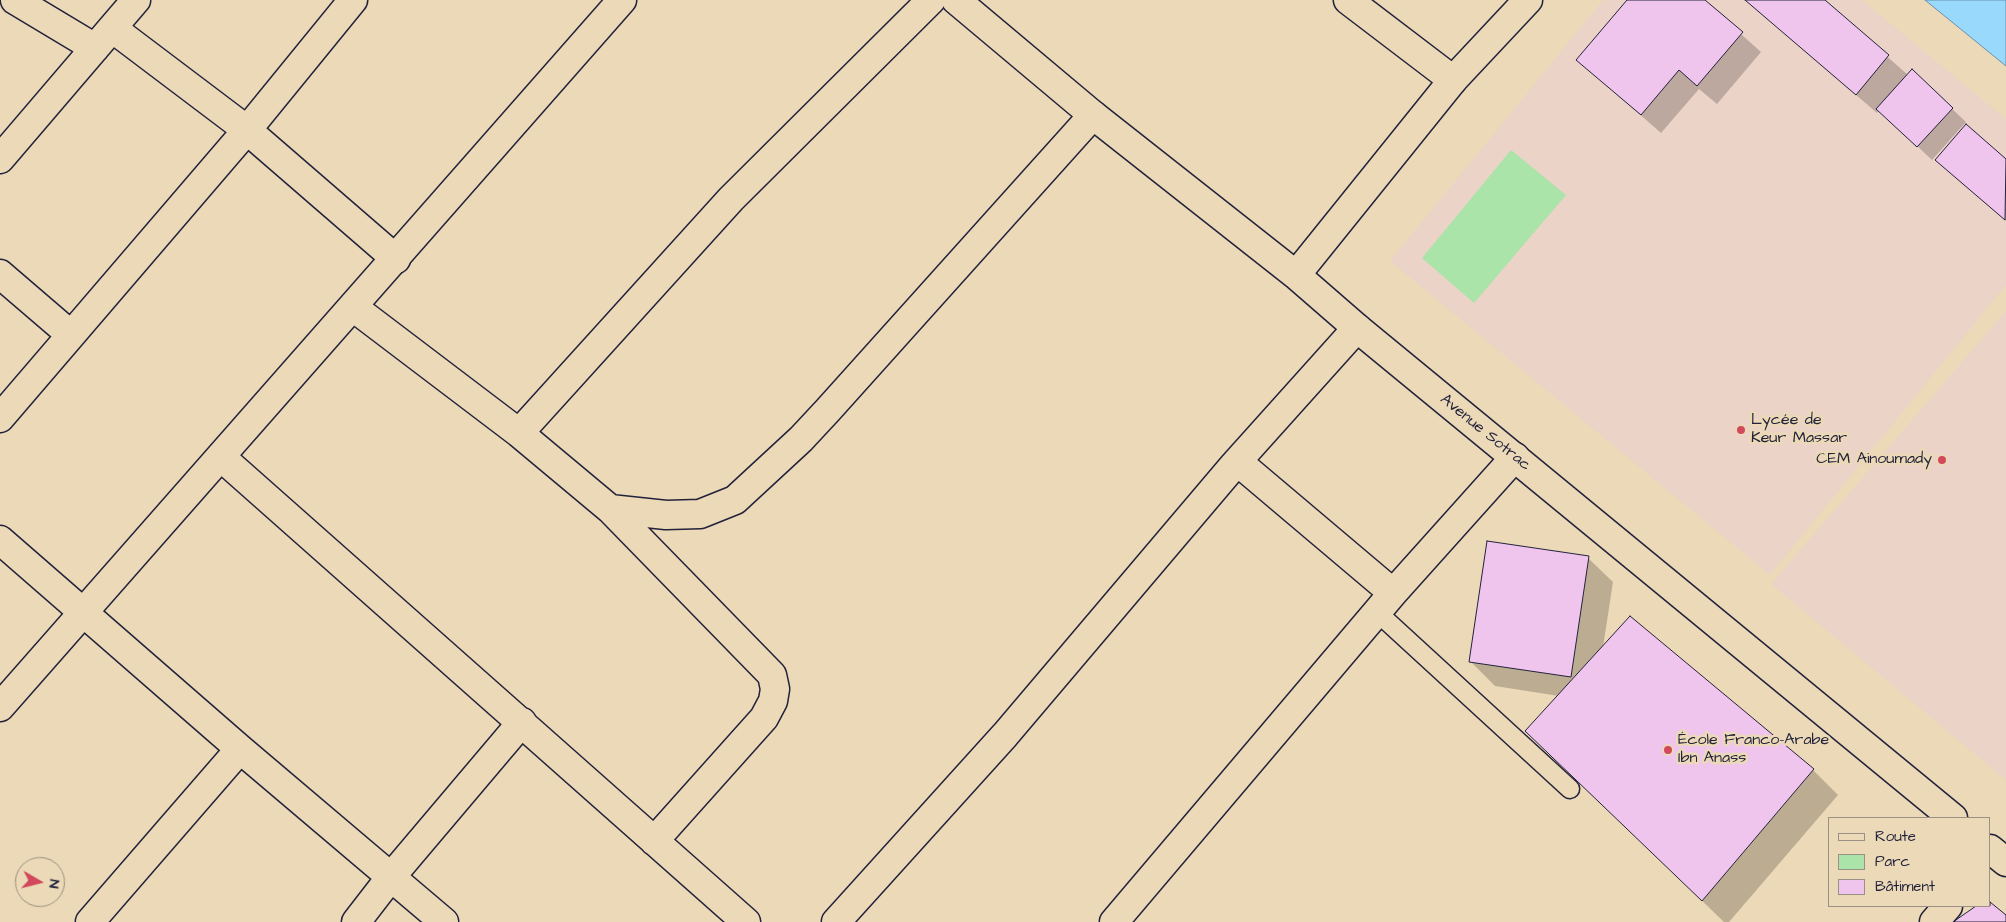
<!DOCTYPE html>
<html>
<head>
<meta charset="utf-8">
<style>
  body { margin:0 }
  #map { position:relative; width:2006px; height:922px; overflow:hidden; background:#ebd9b7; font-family:"Architects Daughter",sans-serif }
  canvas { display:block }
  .legend { position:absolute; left:1828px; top:817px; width:162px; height:90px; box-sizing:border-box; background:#ebd9b7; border:1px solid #9b9085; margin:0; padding:6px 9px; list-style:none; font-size:15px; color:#22223b }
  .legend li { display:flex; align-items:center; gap:10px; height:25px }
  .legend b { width:25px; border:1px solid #9b9085 }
  .north { position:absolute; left:15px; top:857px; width:50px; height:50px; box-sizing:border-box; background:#ebd9b7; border:1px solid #9b9085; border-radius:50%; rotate:98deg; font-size:14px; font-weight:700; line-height:20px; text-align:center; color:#22223b }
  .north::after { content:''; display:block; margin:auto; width:18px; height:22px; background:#d1495b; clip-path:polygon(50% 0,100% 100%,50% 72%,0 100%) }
</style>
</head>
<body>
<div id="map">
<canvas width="2006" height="922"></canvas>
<ul class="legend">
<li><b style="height:6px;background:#ebd9b7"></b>Route</li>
<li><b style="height:14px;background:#aae4a9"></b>Parc</li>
<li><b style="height:14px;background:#efc5ed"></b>Bâtiment</li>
</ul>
<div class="north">N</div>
</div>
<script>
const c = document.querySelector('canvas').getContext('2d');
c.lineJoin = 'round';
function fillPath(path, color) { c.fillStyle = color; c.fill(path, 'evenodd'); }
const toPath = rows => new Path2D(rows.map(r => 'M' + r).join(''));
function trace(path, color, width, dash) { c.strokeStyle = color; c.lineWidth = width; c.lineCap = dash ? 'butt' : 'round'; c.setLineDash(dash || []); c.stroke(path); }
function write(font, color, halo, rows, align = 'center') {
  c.font = font + ' "Architects Daughter",sans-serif'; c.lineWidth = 5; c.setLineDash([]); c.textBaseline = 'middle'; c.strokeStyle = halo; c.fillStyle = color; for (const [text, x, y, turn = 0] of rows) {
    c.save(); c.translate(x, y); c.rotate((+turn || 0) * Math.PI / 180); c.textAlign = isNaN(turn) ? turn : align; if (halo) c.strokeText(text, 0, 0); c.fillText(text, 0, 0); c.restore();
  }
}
fillPath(toPath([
  [1603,0,1862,0,2006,119,2006,285,1770,575,1390,261],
  [2006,311,2006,780,1771,584]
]), '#ecd3c7');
fillPath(toPath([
  [1511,150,1566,195,1474,303,1422,258]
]), '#aae4a9');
const water = toPath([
  [1925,0,2006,0,2006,66,1925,0]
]);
fillPath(water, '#99d9fb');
trace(water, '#6990ae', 1);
fillPath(toPath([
  [1629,0,1703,0,1761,52,1717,104,1699,89,1661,133,1578,60],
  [1746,0,1823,0,1908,75,1912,71,1966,122,1932,160,1879,110,1877,113],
  [1966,126,2006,160,2006,221,1951,173],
  [1588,558,1613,582,1603,647,1630,618,1813,770,1838,795,1729,922,1724,922,1552,756,1559,696,1495,686,1470,661]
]), '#0003');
const building = toPath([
  [1627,0,1705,0,1743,32,1697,86,1679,70,1641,115,1576,60,1627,0],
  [1745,0,1825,0,1889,55,1856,95,1745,0],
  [1912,69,1953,108,1917,147,1876,109,1912,69],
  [1966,124,2006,159,2005,220,1935,160,1966,124],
  [1487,541,1589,556,1571,677,1469,662,1487,541],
  [1630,616,1814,769,1702,901,1525,731,1630,616],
  [1990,902,2006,915,2006,922,1953,922,1976,906,1990,906,1990,902]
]);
fillPath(building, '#efc5ed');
trace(building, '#22223b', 1);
const service = toPath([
  [1377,612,1570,789]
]);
const minor = toPath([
  [15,0,95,48],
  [1348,0,1453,80],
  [112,28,247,130,396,259],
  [0,159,136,0],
  [0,274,71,335],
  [353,307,519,433,610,509,772,675,775,689,773,701,764,718,654,841],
  [0,418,247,130,353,0],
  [519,433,731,199,931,0],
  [221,457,746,922],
  [1238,462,1393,593],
  [610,509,666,515,700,514,735,500,801,439,828,410,1093,115],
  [0,540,240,749,444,922],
  [90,922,240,749],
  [356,922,390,878,522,722],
  [836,922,1005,735,1234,465,1357,328],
  [1114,922,1393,593,1515,457],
  [1934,922,1948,906]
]);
const tertiary = toPath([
  [956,0,1093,115,1296,275],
  [1528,0,1453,80,1296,275,1357,328,1953,818],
  [0,707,622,0],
  [1990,849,2006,862]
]);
trace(service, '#22223b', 21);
trace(minor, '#22223b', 31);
trace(tertiary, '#22223b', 31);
trace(service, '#ebd9b7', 18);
trace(minor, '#ebd9b7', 28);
trace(tertiary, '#ebd9b7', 28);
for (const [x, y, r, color] of [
  [1741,430,5,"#d1495b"],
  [1942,460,5,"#d1495b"],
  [1668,750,5,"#d1495b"]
]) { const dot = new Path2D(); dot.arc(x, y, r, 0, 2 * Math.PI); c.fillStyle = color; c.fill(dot); trace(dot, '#ebd9b7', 2); }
write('16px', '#22223b', '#ebd9b7', [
  ["Lycée de",1751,421],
  ["Keur Massar",1751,439],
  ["CEM Ainoumady",1932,460,"right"],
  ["École Franco-Arabe",1678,741],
  ["Ibn Anass",1678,759]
], 'left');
write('16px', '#22223b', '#ebd9b7', [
  ["Avenue Sotrac",1485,433,39]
]);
</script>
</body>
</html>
